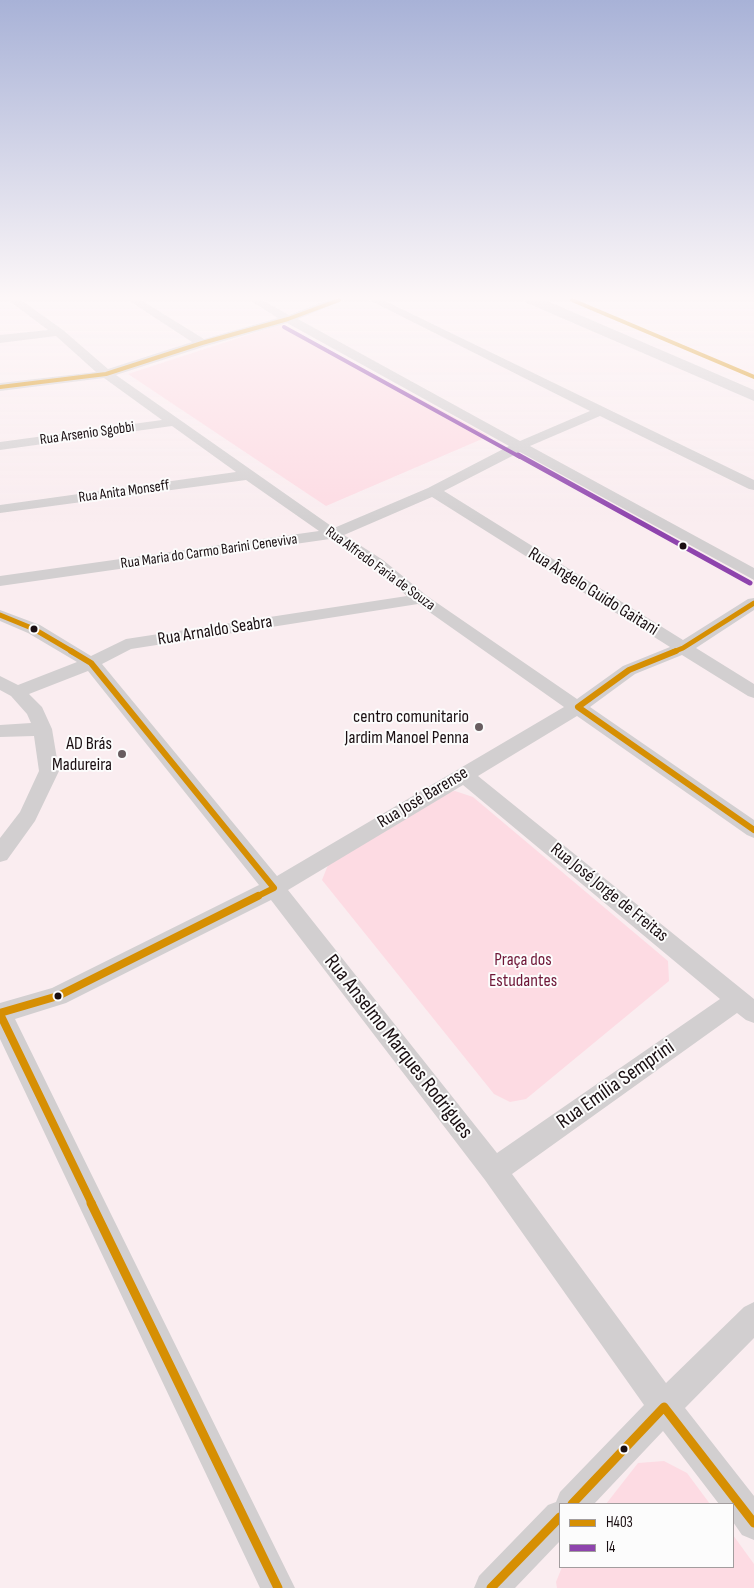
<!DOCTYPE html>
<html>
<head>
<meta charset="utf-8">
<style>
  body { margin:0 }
  #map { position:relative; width:754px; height:1588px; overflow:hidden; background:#faedf0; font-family:"Sofia Sans Condensed",sans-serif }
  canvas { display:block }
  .legend { position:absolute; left:559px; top:1503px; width:175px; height:65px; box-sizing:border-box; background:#fcfcfc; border:1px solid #a29d9e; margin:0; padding:6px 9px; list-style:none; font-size:15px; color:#1a0f12 }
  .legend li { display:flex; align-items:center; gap:10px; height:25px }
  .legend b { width:25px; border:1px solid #a29d9e }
</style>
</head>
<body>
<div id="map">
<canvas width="754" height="1588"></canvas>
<ul class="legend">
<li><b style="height:6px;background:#d68f03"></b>H403</li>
<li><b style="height:6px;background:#8e44ad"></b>I4</li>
</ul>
</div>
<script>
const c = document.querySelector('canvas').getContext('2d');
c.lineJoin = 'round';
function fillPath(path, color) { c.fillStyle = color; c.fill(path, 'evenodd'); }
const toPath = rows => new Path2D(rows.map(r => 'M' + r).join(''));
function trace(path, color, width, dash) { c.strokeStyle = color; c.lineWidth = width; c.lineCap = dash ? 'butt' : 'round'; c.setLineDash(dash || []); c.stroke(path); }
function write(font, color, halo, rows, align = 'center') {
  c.font = font + ' "Sofia Sans Condensed",sans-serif'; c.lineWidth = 4; c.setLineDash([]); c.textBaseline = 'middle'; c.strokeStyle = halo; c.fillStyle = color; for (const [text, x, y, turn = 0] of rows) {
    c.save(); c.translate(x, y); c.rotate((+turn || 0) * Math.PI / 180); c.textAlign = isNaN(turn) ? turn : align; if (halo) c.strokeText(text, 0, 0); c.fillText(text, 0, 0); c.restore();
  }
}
fillPath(toPath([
  [281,324,489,436,326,506,128,374],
  [455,791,473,797,668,961,669,981,526,1099,510,1102,494,1094,322,880,330,860,441,793],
  [664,1461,687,1473,710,1504,606,1504,638,1463],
  [733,1535,754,1564,754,1588,557,1588,556,1582,562,1567,733,1567]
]), '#fddbe3');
fillPath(toPath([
  [8,300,21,300,63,330,108,369,192,342,128,300,141,300,204,339,278,318,249,300,262,300,289,315,328,300,344,300,298,319,520,441,590,411,369,300,383,300,754,480,754,490,749,489,600,416,530,446,754,568,754,580,520,452,444,491,683,640,748,599,754,598,754,610,696,648,754,684,754,698,748,696,682,655,635,674,590,707,754,820,754,838,747,835,577,716,478,776,754,999,754,1023,746,1020,737,1013,512,1174,666,1383,744,1307,754,1302,754,1338,685,1408,754,1496,754,1540,742,1535,733,1522,733,1504,719,1504,663,1431,594,1504,560,1504,560,1541,515,1588,474,1588,479,1576,548,1505,556,1502,560,1492,644,1405,485,1180,271,900,66,1003,15,1019,295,1588,260,1588,0,1039,0,1003,52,988,259,885,88,671,29,694,42,707,52,729,59,771,35,821,7,860,0,862,0,838,20,812,39,771,34,736,0,737,0,725,31,723,27,714,11,696,0,690,0,676,18,685,77,662,28,633,0,621,0,610,40,625,91,656,126,639,407,596,371,566,330,539,0,586,0,576,319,531,246,480,0,513,0,505,236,472,172,426,0,450,0,442,162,420,104,378,0,391,0,383,96,372,56,336,0,343,0,335,48,330,8,300],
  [287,323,509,446,428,488,334,528,116,375,206,346,287,323],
  [432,497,670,647,623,666,577,699,427,596,383,560,344,535,432,497],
  [418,604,564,707,277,876,102,664,131,649,418,604],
  [463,785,720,999,497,1153,288,890,463,785]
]), '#d2cfd0');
fillPath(toPath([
  [524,300,545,300,754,390,754,401,527,303,524,300]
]), '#d2cfd0');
trace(toPath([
  [572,300,754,377],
  [0,387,106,374,202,343,288,319,339,300]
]), '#d68f03', 4);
trace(toPath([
  [0,615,34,629,73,652],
  [673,652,683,648,754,603]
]), '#d68f03', 5);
trace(toPath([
  [71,651,91,663,274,888,256,897],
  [676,651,629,670,578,707,754,830]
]), '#d68f03', 6);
trace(toPath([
  [0,1013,58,996,258,896],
  [0,1014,92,1204]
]), '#d68f03', 8);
trace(toPath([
  [91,1203,278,1588],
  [572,1504,664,1407,754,1523],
  [491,1588,560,1517]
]), '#d68f03', 9);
trace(toPath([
  [284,327,520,457]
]), '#8e44ad', 4);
trace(toPath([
  [518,455,750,583]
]), '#8e44ad', 5);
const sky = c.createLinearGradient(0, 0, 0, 522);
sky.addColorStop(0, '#a8b2d7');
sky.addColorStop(0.57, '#fdf7f8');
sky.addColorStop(1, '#fdf7f800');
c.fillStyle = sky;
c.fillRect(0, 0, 754, 522);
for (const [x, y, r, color] of [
  [683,546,4.5,"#1a0f12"],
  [34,629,4.5,"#1a0f12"],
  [479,727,5,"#685d60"],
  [122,754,5,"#685d60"],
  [58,996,4.5,"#1a0f12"],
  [624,1449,4.5,"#1a0f12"]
]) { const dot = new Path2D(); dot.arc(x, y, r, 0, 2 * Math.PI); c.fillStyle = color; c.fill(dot); trace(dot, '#fcfcfc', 2); }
write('15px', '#1a0f12', '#fcfcfc', [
  ["Rua Arsenio Sgobbi",87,434,-8],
  ["Rua Anita Monseff",124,492,-8],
  ["Rua Maria do Carmo Barini Ceneviva",209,552,-8],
  ["Rua Alfredo Faria de Souza",380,569,36]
]);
write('18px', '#1a0f12', '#fcfcfc', [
  ["Rua Ângelo Guido Gaitani",593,592,32],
  ["Rua Arnaldo Seabra",215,631,-9],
  ["Rua José Barense",423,798,-31],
  ["Rua José Jorge de Freitas",609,893,39]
]);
write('18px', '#1a0f12', '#fcfcfc', [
  ["centro comunitario",469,717],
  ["Jardim Manoel Penna",469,738],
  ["AD Brás",112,744],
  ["Madureira",112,765]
], 'right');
write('18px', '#6f1839', '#fcfcfc', [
  ["Praça dos",523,960],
  ["Estudantes",523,981]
]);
write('21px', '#1a0f12', '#fcfcfc', [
  ["Rua Anselmo Marques Rodrigues",398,1047,52],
  ["Rua Emília Semprini",616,1085,-35]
]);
</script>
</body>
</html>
